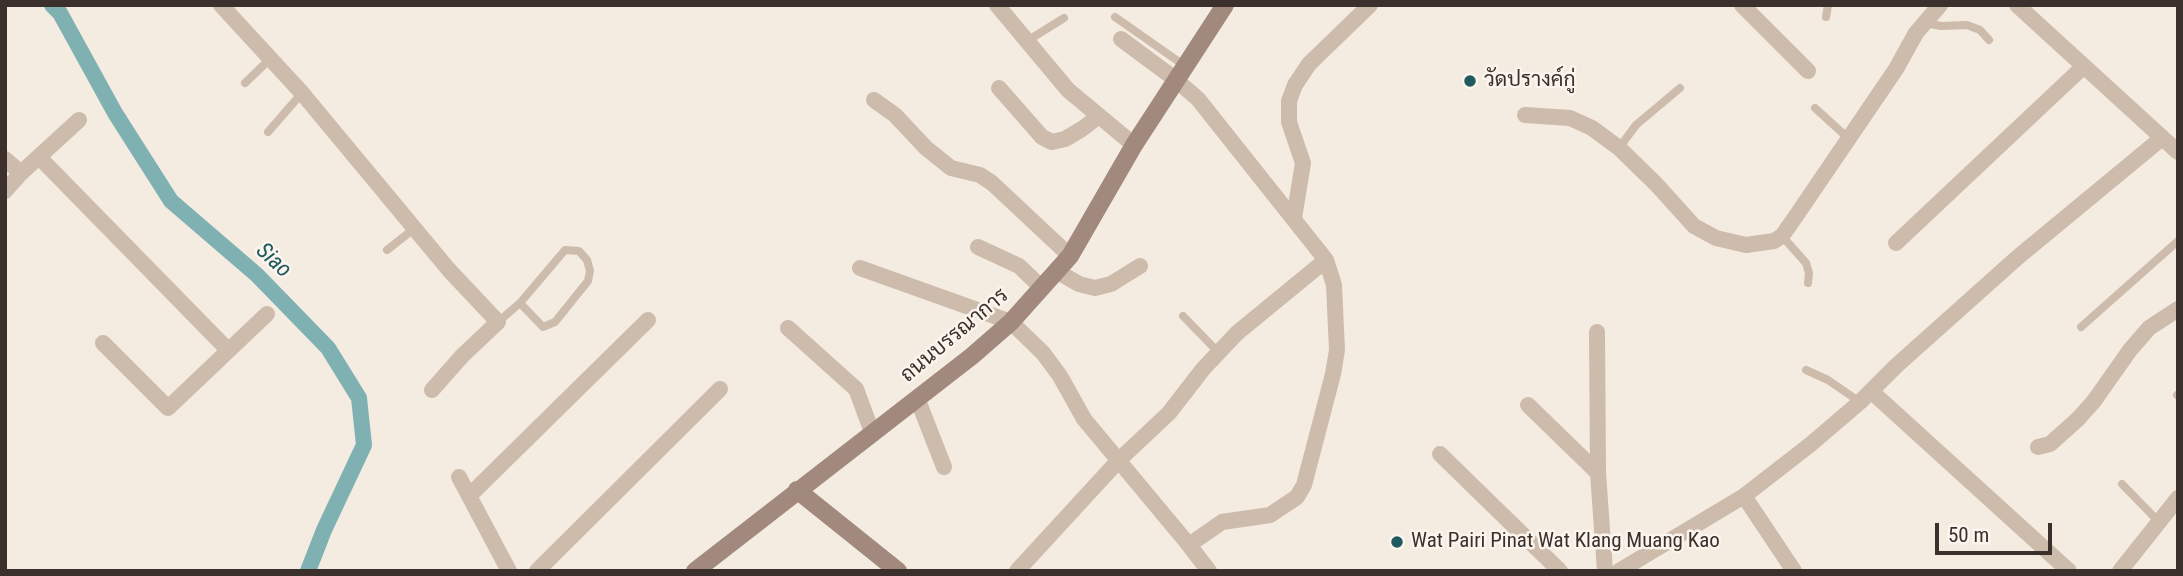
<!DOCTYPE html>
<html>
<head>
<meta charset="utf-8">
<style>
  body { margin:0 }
  #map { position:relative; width:2183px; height:576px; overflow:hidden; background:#f4ebe1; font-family:"Roboto Condensed",sans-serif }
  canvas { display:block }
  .frame { position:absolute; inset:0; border:7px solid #3b302b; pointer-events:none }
  .scale { position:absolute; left:1935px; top:523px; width:117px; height:32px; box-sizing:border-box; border:4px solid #3b302b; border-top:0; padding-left:9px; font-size:21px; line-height:24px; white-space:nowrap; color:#3b302b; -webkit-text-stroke:5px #fbf5ee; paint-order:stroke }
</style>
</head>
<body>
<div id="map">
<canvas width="2183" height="576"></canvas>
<div class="frame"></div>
<div class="scale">50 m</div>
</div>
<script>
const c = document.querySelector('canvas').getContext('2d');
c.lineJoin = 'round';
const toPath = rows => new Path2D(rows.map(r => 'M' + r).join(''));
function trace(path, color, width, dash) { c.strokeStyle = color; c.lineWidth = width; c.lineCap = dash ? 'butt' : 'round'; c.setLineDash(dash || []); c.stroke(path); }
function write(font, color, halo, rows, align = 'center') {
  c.font = font + ' "Roboto Condensed",Sarabun,sans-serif'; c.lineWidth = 5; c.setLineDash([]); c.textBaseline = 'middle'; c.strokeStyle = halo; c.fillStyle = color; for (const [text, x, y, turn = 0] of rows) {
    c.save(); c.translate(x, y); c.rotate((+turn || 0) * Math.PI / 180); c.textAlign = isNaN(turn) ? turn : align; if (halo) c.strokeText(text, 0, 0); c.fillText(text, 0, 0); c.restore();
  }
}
trace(toPath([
  [52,5,60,13,115,113,171,201,257,275,328,348,359,398,364,445,324,530,308,571]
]), '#7fb0b2', 16);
trace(toPath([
  [1115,17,1185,66],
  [1826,17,1828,5],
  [1925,23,1941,26,1967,25,1980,30,1989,40],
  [1027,41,1064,18],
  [245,83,270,59],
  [1815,108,1848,138],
  [268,132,302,93],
  [1619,148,1636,125,1680,88],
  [1782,236,1806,263,1809,273,1808,283],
  [387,250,415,228],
  [1183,316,1219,353],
  [498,322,520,303,543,327,555,322,588,281,590,271,587,260,579,251,565,250,520,303],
  [2081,327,2178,241],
  [1806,370,1828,380,1860,402],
  [2177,395,2178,396],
  [2122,484,2159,522]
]), '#cdbbac', 8);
trace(toPath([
  [221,5,302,93,449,270,498,322,462,356,432,390],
  [997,5,1068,90,1134,145],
  [1742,5,1808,71],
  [2017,5,2178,152],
  [999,88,1042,137,1052,142,1065,139,1082,129,1099,116],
  [874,100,895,115,926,148,951,168,980,175,992,183,1070,256],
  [1525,115,1570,118,1592,128,1619,148,1656,184,1694,226,1716,238,1746,245,1774,241,1782,236,1796,216,1896,69,1916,33,1940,5],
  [39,157,228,350],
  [5,159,21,173],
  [5,191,21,173,79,120],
  [1294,218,1303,163,1289,122,1289,101,1295,85,1309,64,1370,5],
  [1896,243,2083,67],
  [978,247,1019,266,1042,288],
  [860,268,1011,322,1043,353,1060,376,1084,419,1189,545,1222,522,1270,515,1297,497,1304,485,1333,374,1337,350,1334,285,1326,260,1198,99,1175,79,1121,39],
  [1058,272,1079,284,1095,288,1111,284,1140,266],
  [788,328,856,389,872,432],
  [1597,332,1598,473,1605,571],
  [103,343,168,408,267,314],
  [1872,392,2069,571],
  [917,398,944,467],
  [1528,405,1598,473],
  [2038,447,2050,444,2078,419,2094,401,2130,350,2149,328,2178,309],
  [1440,454,1560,571],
  [459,477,509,571],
  [469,496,648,320],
  [1744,496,1794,571],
  [1189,545,1209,571],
  [537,571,720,389],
  [1017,571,1119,460,1169,413,1203,369,1237,333,1326,260],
  [1619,571,1744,496,1811,444,1860,402,1896,366,2018,257,2162,138],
  [2120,571,2178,498]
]), '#cdbbac', 16);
trace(toPath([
  [797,490,898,571],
  [695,571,972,356,1011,322,1070,256,1134,145,1225,5]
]), '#a18a7d', 18);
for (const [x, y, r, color] of [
  [1470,81,7,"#1f5a5e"],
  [1397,542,7,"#1f5a5e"]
]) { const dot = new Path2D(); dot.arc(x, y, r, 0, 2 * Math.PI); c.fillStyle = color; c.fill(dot); trace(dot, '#fbf5ee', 2.5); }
write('21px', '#3b302b', '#fbf5ee', [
  ["วัดปรางค์กู่",1484,81],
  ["Wat Pairi Pinat Wat Klang Muang Kao",1411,542]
], 'left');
write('21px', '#3b302b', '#fbf5ee', [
  ["ถนนบรรณาการ",955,336,-40]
]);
write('italic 23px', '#1f5a5e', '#fbf5ee', [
  ["Siao",273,261,43]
]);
</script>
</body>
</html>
